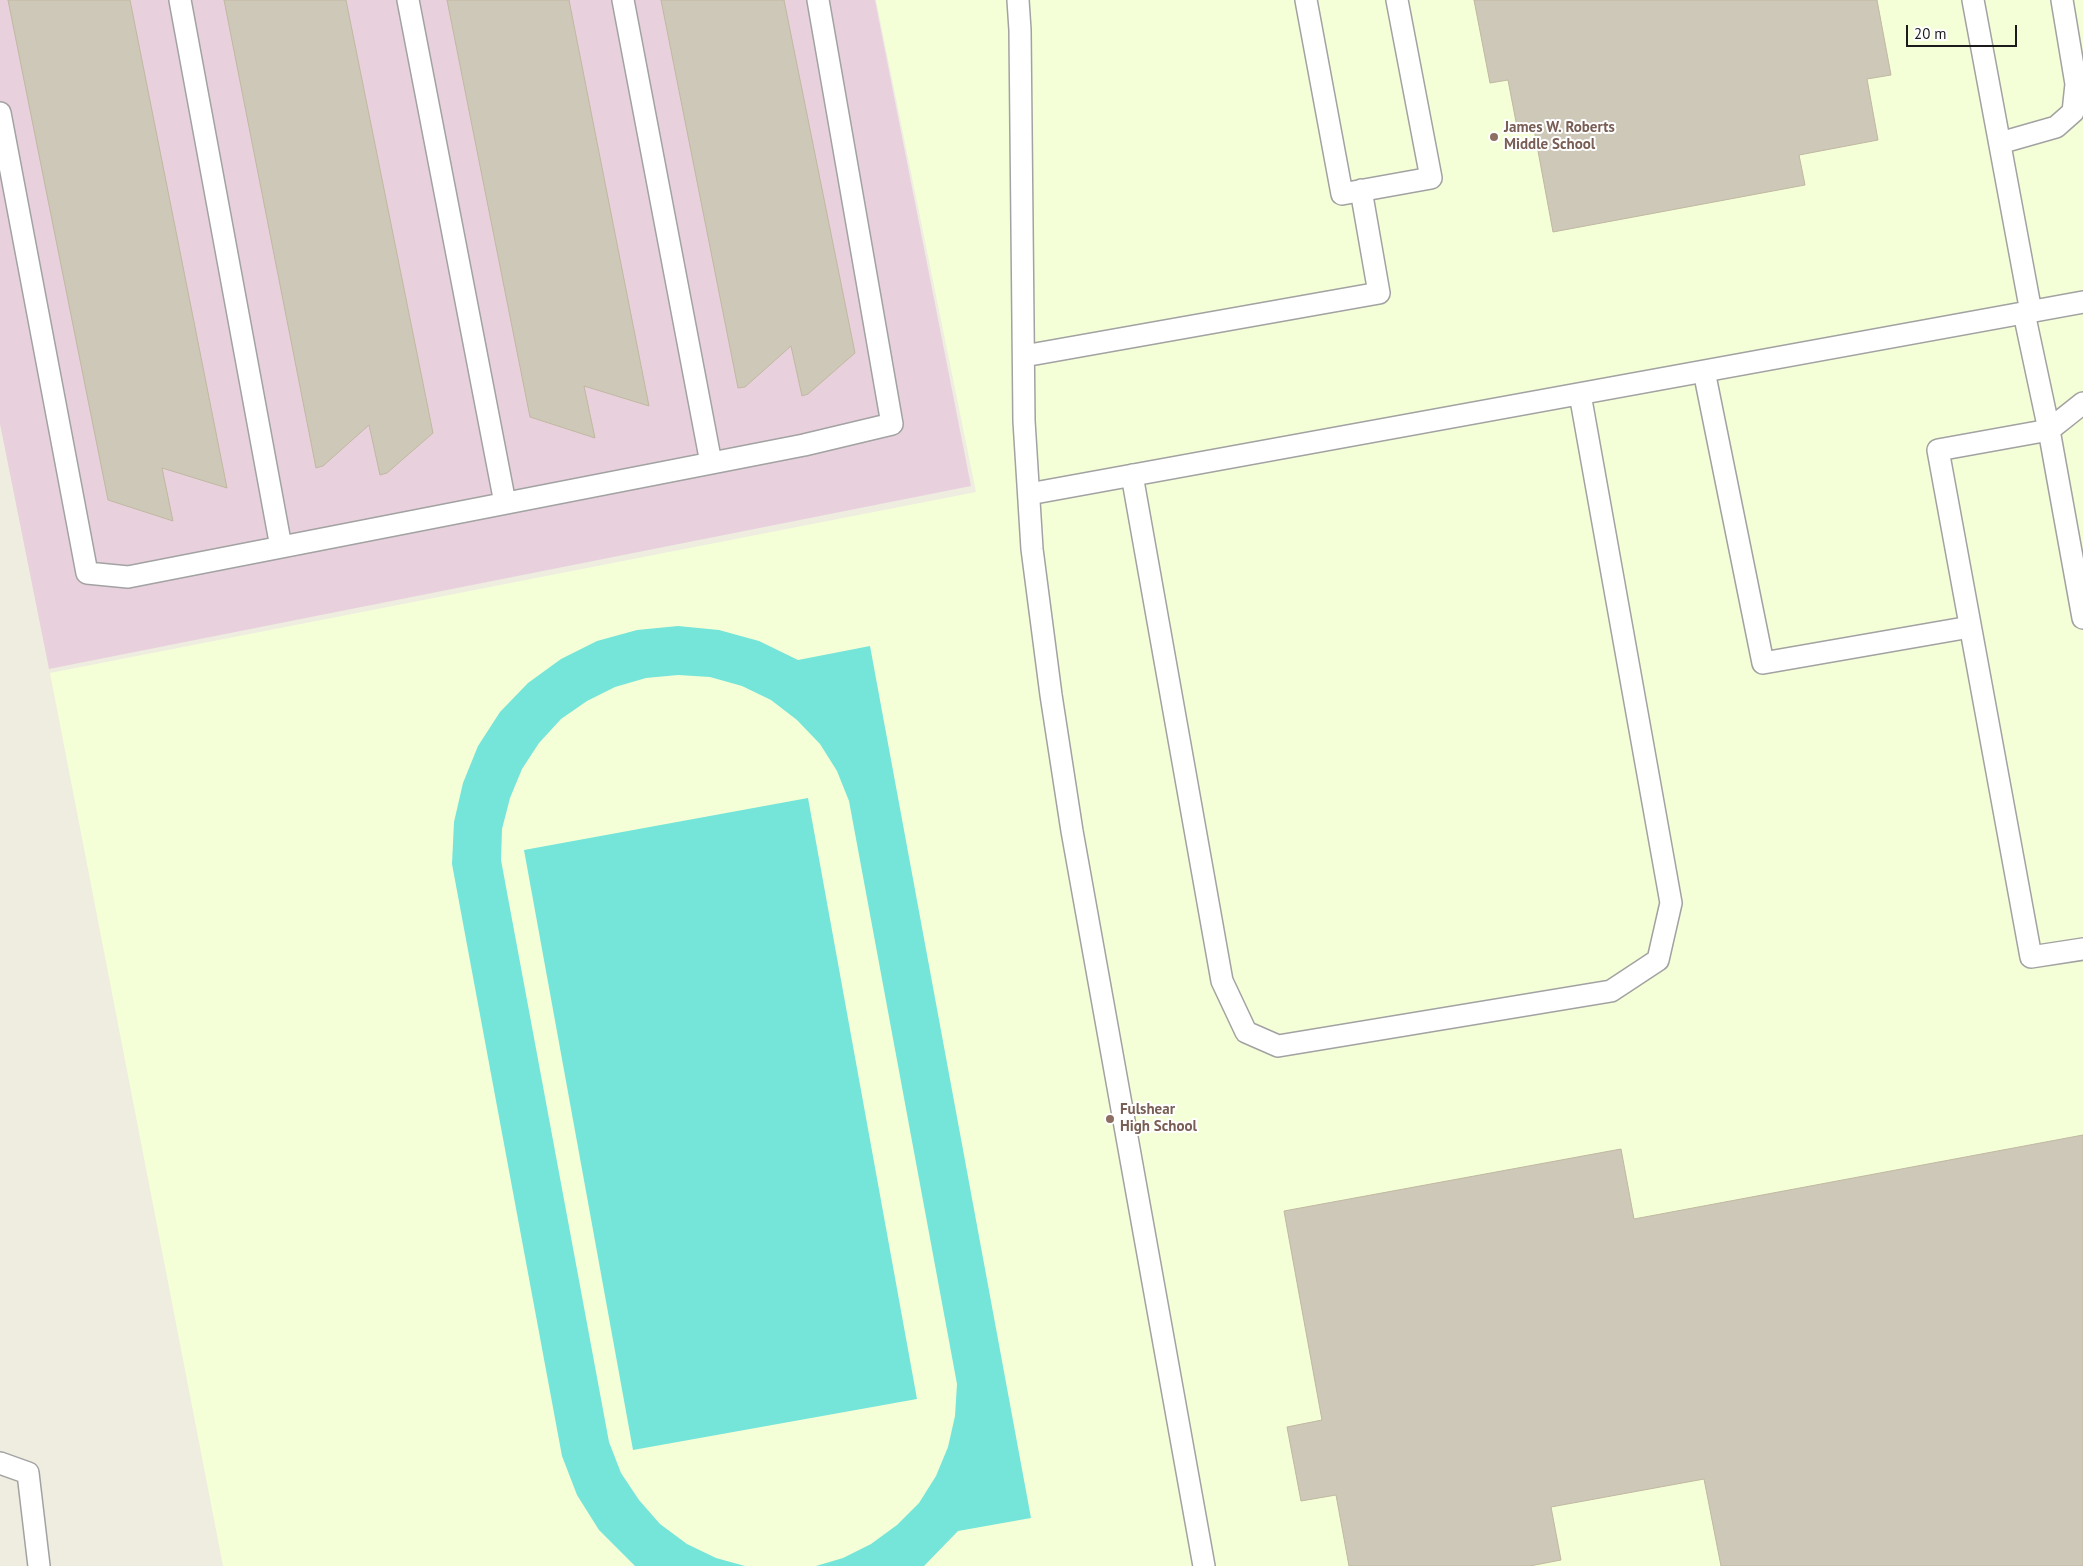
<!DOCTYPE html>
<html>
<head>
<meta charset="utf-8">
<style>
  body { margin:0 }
  #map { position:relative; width:2083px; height:1566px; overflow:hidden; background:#eeede0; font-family:"PT Sans",sans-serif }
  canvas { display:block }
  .scale { position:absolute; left:1906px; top:25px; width:111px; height:22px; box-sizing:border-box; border:2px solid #1b1b1b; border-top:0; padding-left:6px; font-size:15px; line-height:18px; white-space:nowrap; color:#1b1b1b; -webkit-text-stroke:4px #fff; paint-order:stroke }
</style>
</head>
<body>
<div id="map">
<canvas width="2083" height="1566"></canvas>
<div class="scale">20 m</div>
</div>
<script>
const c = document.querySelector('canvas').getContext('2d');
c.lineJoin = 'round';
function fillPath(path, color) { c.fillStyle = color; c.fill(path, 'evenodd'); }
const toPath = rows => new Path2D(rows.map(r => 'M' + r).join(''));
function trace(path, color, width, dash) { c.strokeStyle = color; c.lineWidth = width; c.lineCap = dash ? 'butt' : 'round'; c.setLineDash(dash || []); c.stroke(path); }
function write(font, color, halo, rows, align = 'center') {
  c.font = font + ' "PT Sans",sans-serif'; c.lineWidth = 4; c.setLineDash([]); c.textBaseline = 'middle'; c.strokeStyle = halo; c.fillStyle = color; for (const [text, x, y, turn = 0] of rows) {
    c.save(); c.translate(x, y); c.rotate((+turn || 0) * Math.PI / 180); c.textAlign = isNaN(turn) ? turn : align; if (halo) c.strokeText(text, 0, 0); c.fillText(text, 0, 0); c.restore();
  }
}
fillPath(toPath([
  [0,0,875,0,971,486,49,669,0,424]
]), '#e8d1dd');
fillPath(toPath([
  [876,0,2083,0,2083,1566,223,1566,50,673,976,492]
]), '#f4ffd8');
fillPath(toPath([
  [678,626,719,630,759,641,798,660,870,646,1031,1518,958,1531,924,1566,816,1566,843,1558,871,1544,897,1525,919,1503,936,1476,948,1447,955,1416,957,1384,849,801,837,771,820,744,797,720,771,700,742,686,710,677,678,675,646,678,615,687,587,701,561,719,539,743,522,769,510,798,502,829,501,860,609,1442,621,1473,639,1500,660,1524,687,1544,716,1558,745,1566,635,1566,599,1530,577,1495,562,1456,452,864,454,822,463,783,478,746,500,712,528,683,561,659,597,641,637,630],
  [808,798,917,1399,633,1450,524,850]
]), '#75e5d9');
const building = toPath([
  [8,0,130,0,227,488,162,468,173,521,108,500,8,0],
  [224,0,346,0,433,433,387,473,380,475,369,425,323,466,316,468,224,0],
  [447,0,569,0,649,406,584,386,595,438,530,417,447,0],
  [661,0,784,0,855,353,808,394,802,396,791,346,745,387,738,388,661,0],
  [1474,0,1877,0,1891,75,1867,79,1878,140,1799,155,1805,185,1553,232,1533,124,1517,127,1508,80,1490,83,1474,0],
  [2083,1135,2083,1566,1721,1566,1704,1479,1551,1507,1561,1560,1530,1566,1349,1566,1336,1495,1301,1501,1287,1427,1322,1420,1284,1211,1621,1149,1634,1219,2083,1135]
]);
fillPath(building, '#cec8b9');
trace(building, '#c1b8a1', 1);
const service = toPath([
  [180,0,281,547],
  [408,0,505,503],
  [623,0,711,463],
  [1018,0,1020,30,1024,421,1032,549,1051,695,1072,831,1204,1566],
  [1306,0,1342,194,1431,178,1397,0],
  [1973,0,2031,312],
  [0,113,87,573,128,577,804,445,892,424,818,0],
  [2000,143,2056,127,2073,112,2076,84,2062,0],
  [2024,313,2049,430,2083,618],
  [1024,356,1379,293,1361,190],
  [1704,371,1763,663,1970,627],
  [2083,403,2049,430,1938,450,2031,957,2083,949],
  [1132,475,1222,981,1246,1032,1278,1046,1611,991,1658,960,1671,903,1580,394],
  [1029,494,2083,302],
  [0,1463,28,1473,39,1566]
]);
trace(service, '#a2a2a2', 24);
trace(service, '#fff', 21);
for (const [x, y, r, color] of [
  [1494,137,5,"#8d6e63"],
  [1110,1119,5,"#8d6e63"]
]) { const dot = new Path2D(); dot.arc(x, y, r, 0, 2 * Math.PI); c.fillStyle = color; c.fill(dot); trace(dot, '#fff', 2); }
write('bold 15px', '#785e54', '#fff', [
  ["James W. Roberts",1504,128],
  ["Middle School",1504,145],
  ["Fulshear",1120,1110],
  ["High School",1120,1127]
], 'left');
</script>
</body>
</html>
